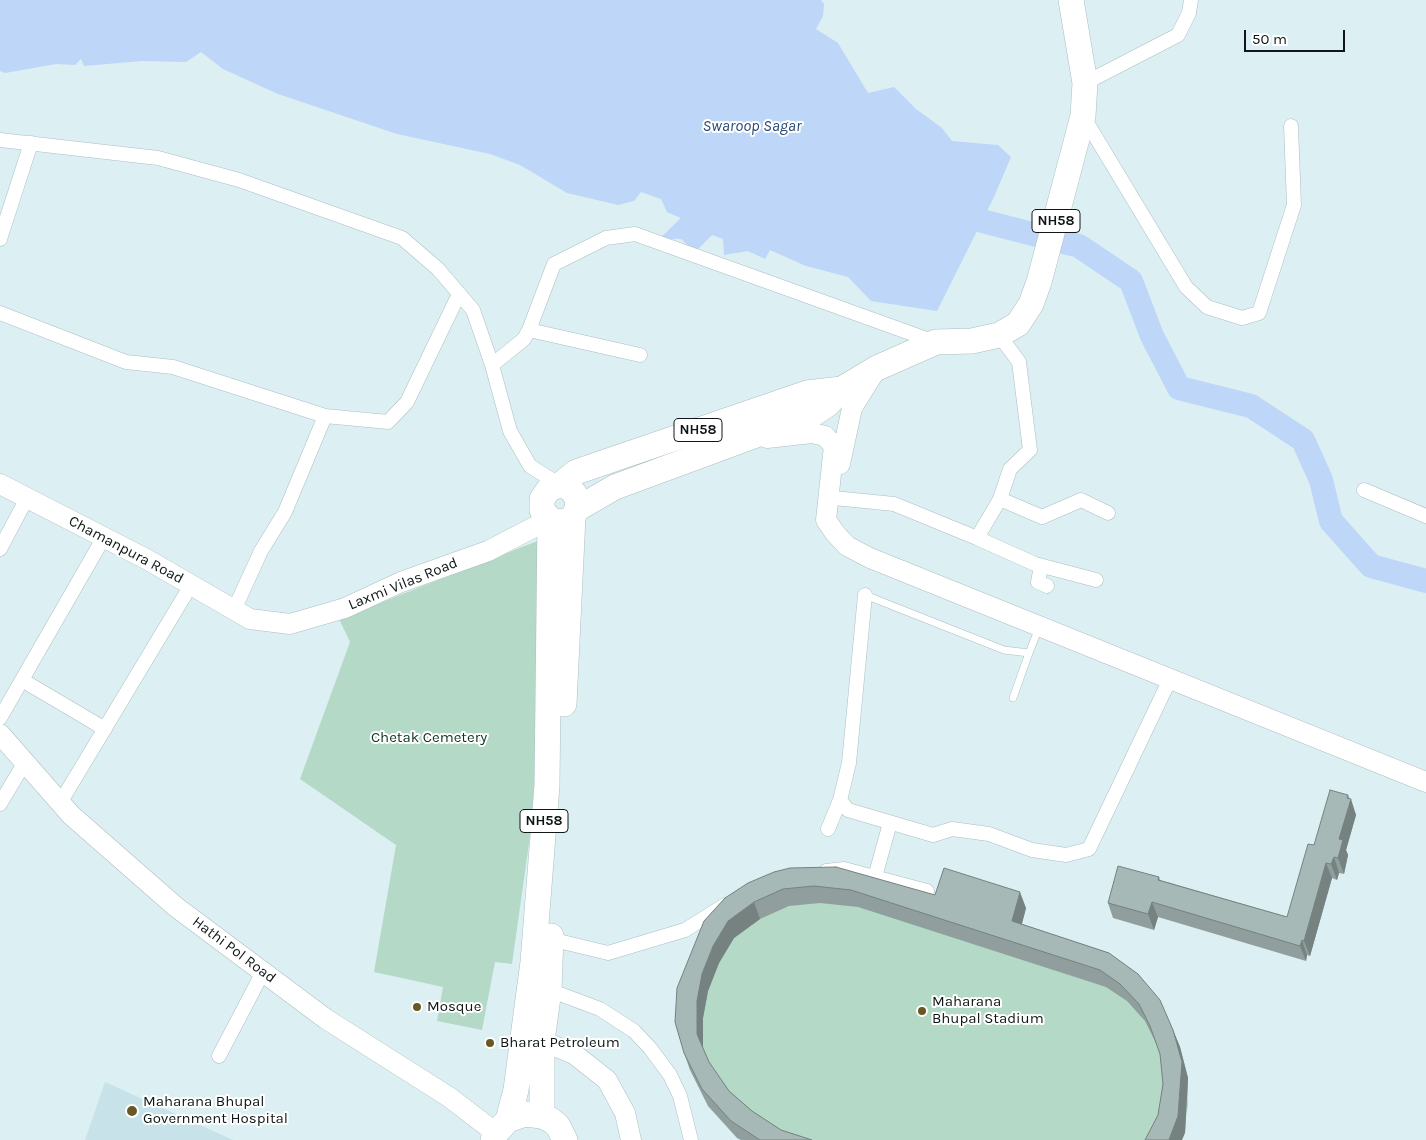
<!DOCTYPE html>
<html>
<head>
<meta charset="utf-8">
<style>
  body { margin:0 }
  #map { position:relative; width:1426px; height:1140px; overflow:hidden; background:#dceff3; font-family:Karla,sans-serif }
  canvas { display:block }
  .scale { position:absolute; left:1244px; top:30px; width:101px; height:22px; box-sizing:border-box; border:2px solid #0f1617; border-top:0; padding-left:6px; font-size:15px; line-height:18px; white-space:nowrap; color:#0f1617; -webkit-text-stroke:4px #fff; paint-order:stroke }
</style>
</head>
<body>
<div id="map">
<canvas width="1426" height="1140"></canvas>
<div class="scale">50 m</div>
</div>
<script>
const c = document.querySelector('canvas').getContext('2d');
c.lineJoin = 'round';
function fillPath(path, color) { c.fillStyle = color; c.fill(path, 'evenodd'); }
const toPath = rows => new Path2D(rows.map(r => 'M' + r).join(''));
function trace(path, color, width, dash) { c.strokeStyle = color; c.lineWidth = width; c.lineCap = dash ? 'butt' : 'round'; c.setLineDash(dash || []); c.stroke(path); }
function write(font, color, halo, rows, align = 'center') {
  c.font = font + ' Karla,sans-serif'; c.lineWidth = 4; c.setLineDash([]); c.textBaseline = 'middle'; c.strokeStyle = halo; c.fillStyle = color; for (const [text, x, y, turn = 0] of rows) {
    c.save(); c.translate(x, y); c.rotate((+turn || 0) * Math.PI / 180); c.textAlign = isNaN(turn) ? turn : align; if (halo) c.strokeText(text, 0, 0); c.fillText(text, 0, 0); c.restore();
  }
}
fillPath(toPath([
  [105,1082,233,1140,85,1140]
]), '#c7e2e8');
fillPath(toPath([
  [540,540,540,670,532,822,512,964,495,962,482,1030,437,1021,443,987,374,972,396,845,300,779,350,642,339,619],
  [780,889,1018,937,1115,970,1188,1078,1188,1106,1182,1140,741,1140,708,1106,683,1005,697,968]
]), '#b4dac7');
fillPath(toPath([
  [0,0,821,0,824,4,823,16,816,29,838,43,868,93,894,87,916,109,942,128,952,141,998,145,1011,157,994,197,937,311,871,301,848,277,806,266,770,250,765,259,748,251,724,255,723,239,712,235,695,252,681,239,659,239,681,218,667,212,661,199,641,192,634,201,618,205,567,193,520,165,490,154,397,134,278,94,223,69,201,52,186,62,142,61,84,66,81,59,75,65,56,64,5,73,0,71]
]), '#bed6f7');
trace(toPath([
  [982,221,1079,246,1131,281,1152,336,1179,388,1251,406,1303,440,1321,480,1331,521,1371,566,1426,581]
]), '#bed6f7', 24);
const lane = toPath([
  [865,595,1004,650,1029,653,1039,628],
  [1013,698,1029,653]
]);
const street = toPath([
  [1085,83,1178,35,1189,13,1191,0],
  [1083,116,1186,287,1207,307,1242,318,1259,313,1294,205,1291,126],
  [0,140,158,158,239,180,402,238,438,269,473,310,492,365,510,431,530,466,560,485],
  [0,239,31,143],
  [0,313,126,362,173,367,325,416,388,422,407,402,459,294],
  [529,330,554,264,606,238,635,234,935,342],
  [492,365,524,339,529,330,640,355],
  [1364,490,1426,516],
  [834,498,894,504,977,538,1000,499,1010,469,1030,450,1019,362,999,335],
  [1000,499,1042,517,1081,500,1108,513],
  [977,538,1035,564,1096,580],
  [0,549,27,498],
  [1041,566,1038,582,1047,586],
  [865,595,849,763,840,800,848,810,933,835,952,829,989,834,1032,850,1066,855,1089,849,1170,679],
  [234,610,261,551,285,512,325,416],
  [22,680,105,729],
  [0,718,104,537],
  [60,803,191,585],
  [0,804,25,762],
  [828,829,840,800],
  [826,871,844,869,927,891],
  [875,877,890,823],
  [546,938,608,953,685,930,725,905],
  [549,990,600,1009,634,1031,650,1048,670,1075,680,1096,691,1140],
  [219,1056,263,972]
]);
const secondary = toPath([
  [767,438,812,433,825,436,834,446,826,520,835,533,847,546,870,558,1426,782],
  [840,464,852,408,875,371],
  [0,484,148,560,250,619,290,624,345,608,401,582,488,551,550,519],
  [0,734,71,815,176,907,326,1019,449,1097,496,1133],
  [542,1041,574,1054,607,1080,625,1113,631,1140]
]);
const highway = toPath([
  [560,485,568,487,574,493,578,500,577,509,573,517,566,521,558,522,550,519,542,510,542,499,549,489,560,485,576,472,807,393,842,389,877,368,936,342,972,341,999,335,1018,324,1031,304,1039,282,1083,116,1085,83,1071,0],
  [577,509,615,487,813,414,828,404,842,389],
  [564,704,573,517],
  [542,1116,542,1041,549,990,551,936],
  [508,1120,516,1090,533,962,547,785,550,519],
  [493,1140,496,1133,508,1120,525,1114,542,1116,551,1120,558,1126,565,1140]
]);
trace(lane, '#acbec1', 8);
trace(street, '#acbec1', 15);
trace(secondary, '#acbec1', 21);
trace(highway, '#acbec1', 26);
trace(lane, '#fff', 7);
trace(street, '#fff', 14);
trace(secondary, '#fff', 20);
trace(highway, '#fff', 25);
fillPath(toPath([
  [1349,799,1356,815,1346,850,1348,855,1344,874,1339,873,1337,880,1332,878,1310,956,1307,955,1306,961,1158,917,1154,930,1113,918,1108,903,1159,877,1160,880,1287,917,1314,845],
  [774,872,1026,908,1022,924,1109,953,1173,1030,1180,1047,1188,1078,1185,1133,1158,1115,1163,1084,1160,1054,1156,1043,1145,1021,1127,1001,1106,987,858,907,820,903,789,906,760,919,734,938,719,963,708,991,703,1018,703,1048,709,1062,729,1091,752,1111,781,1130,812,1140,741,1140,737,1138,708,1106,690,1070,684,1053,675,1022]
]), '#909f9d');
fillPath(toPath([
  [1348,795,1350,801,1351,799,1356,815,1346,850,1348,855,1344,874,1338,858,1339,839],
  [1334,857,1339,873,1337,880,1331,864],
  [1326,863,1332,878,1310,956,1304,941],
  [1020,892,1026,908,1018,938,1012,921],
  [754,902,760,919,734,938,719,963,708,991,703,1018,703,1051,697,1034,697,1001,702,974,713,946,728,921],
  [1152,902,1158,917,1154,930,1148,914],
  [1302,940,1307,955,1306,961,1300,946],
  [1173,1030,1180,1047,1188,1078,1185,1133,1182,1140,1169,1140]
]), '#75827f');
const building = toPath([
  [1330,790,1348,795,1347,798,1351,799,1339,839,1343,840,1338,858,1334,857,1331,864,1326,863,1304,941,1302,940,1300,946,1152,902,1148,914,1108,903,1118,866,1159,877,1158,880,1287,917,1308,844,1314,845,1330,790],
  [836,867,935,895,944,868,1020,892,1012,921,1109,953,1138,974,1160,1000,1173,1030,1182,1062,1178,1116,1169,1140,1145,1140,1158,1115,1163,1084,1160,1054,1150,1026,1139,1004,1120,984,1100,970,851,890,814,886,783,889,754,902,728,921,713,946,702,974,697,1001,697,1034,709,1062,729,1091,752,1111,781,1130,812,1140,760,1140,731,1121,702,1089,684,1053,675,1022,677,988,704,921,725,898,748,883,774,872,790,868,836,867]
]);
fillPath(building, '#a7b9b6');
trace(building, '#75827f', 1);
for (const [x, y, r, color] of [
  [417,1007,5,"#675826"],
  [922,1011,5,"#675826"],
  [490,1043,5,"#675826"],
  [132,1111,6,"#675826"]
]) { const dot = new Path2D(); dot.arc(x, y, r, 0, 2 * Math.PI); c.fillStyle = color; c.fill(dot); trace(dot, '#fff', 2); }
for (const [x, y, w] of [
  [1056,221,48],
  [698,430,48],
  [544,821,48]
]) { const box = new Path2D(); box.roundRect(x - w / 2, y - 11.5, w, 23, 4); c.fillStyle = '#fff'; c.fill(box); trace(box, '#0f1617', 1); }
write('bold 14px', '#0f1617', null, [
  ["NH58",1056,221],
  ["NH58",698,430],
  ["NH58",544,821]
]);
write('15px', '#0f1617', '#fff', [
  ["Chamanpura Road",126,550,28],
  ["Laxmi Vilas Road",403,584,-22],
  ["Hathi Pol Road",234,950,37]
]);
write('15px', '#0e3224', '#fff', [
  ["Chetak Cemetery",429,738]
]);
write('15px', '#0f1617', '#fff', [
  ["Maharana",932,1002],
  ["Bhupal Stadium",932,1019],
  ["Mosque",427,1007],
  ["Bharat Petroleum",500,1043],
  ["Maharana Bhupal",143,1102],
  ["Government Hospital",143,1119]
], 'left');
write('italic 16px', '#2a4975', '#fff', [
  ["Swaroop Sagar",752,126]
]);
</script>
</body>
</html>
